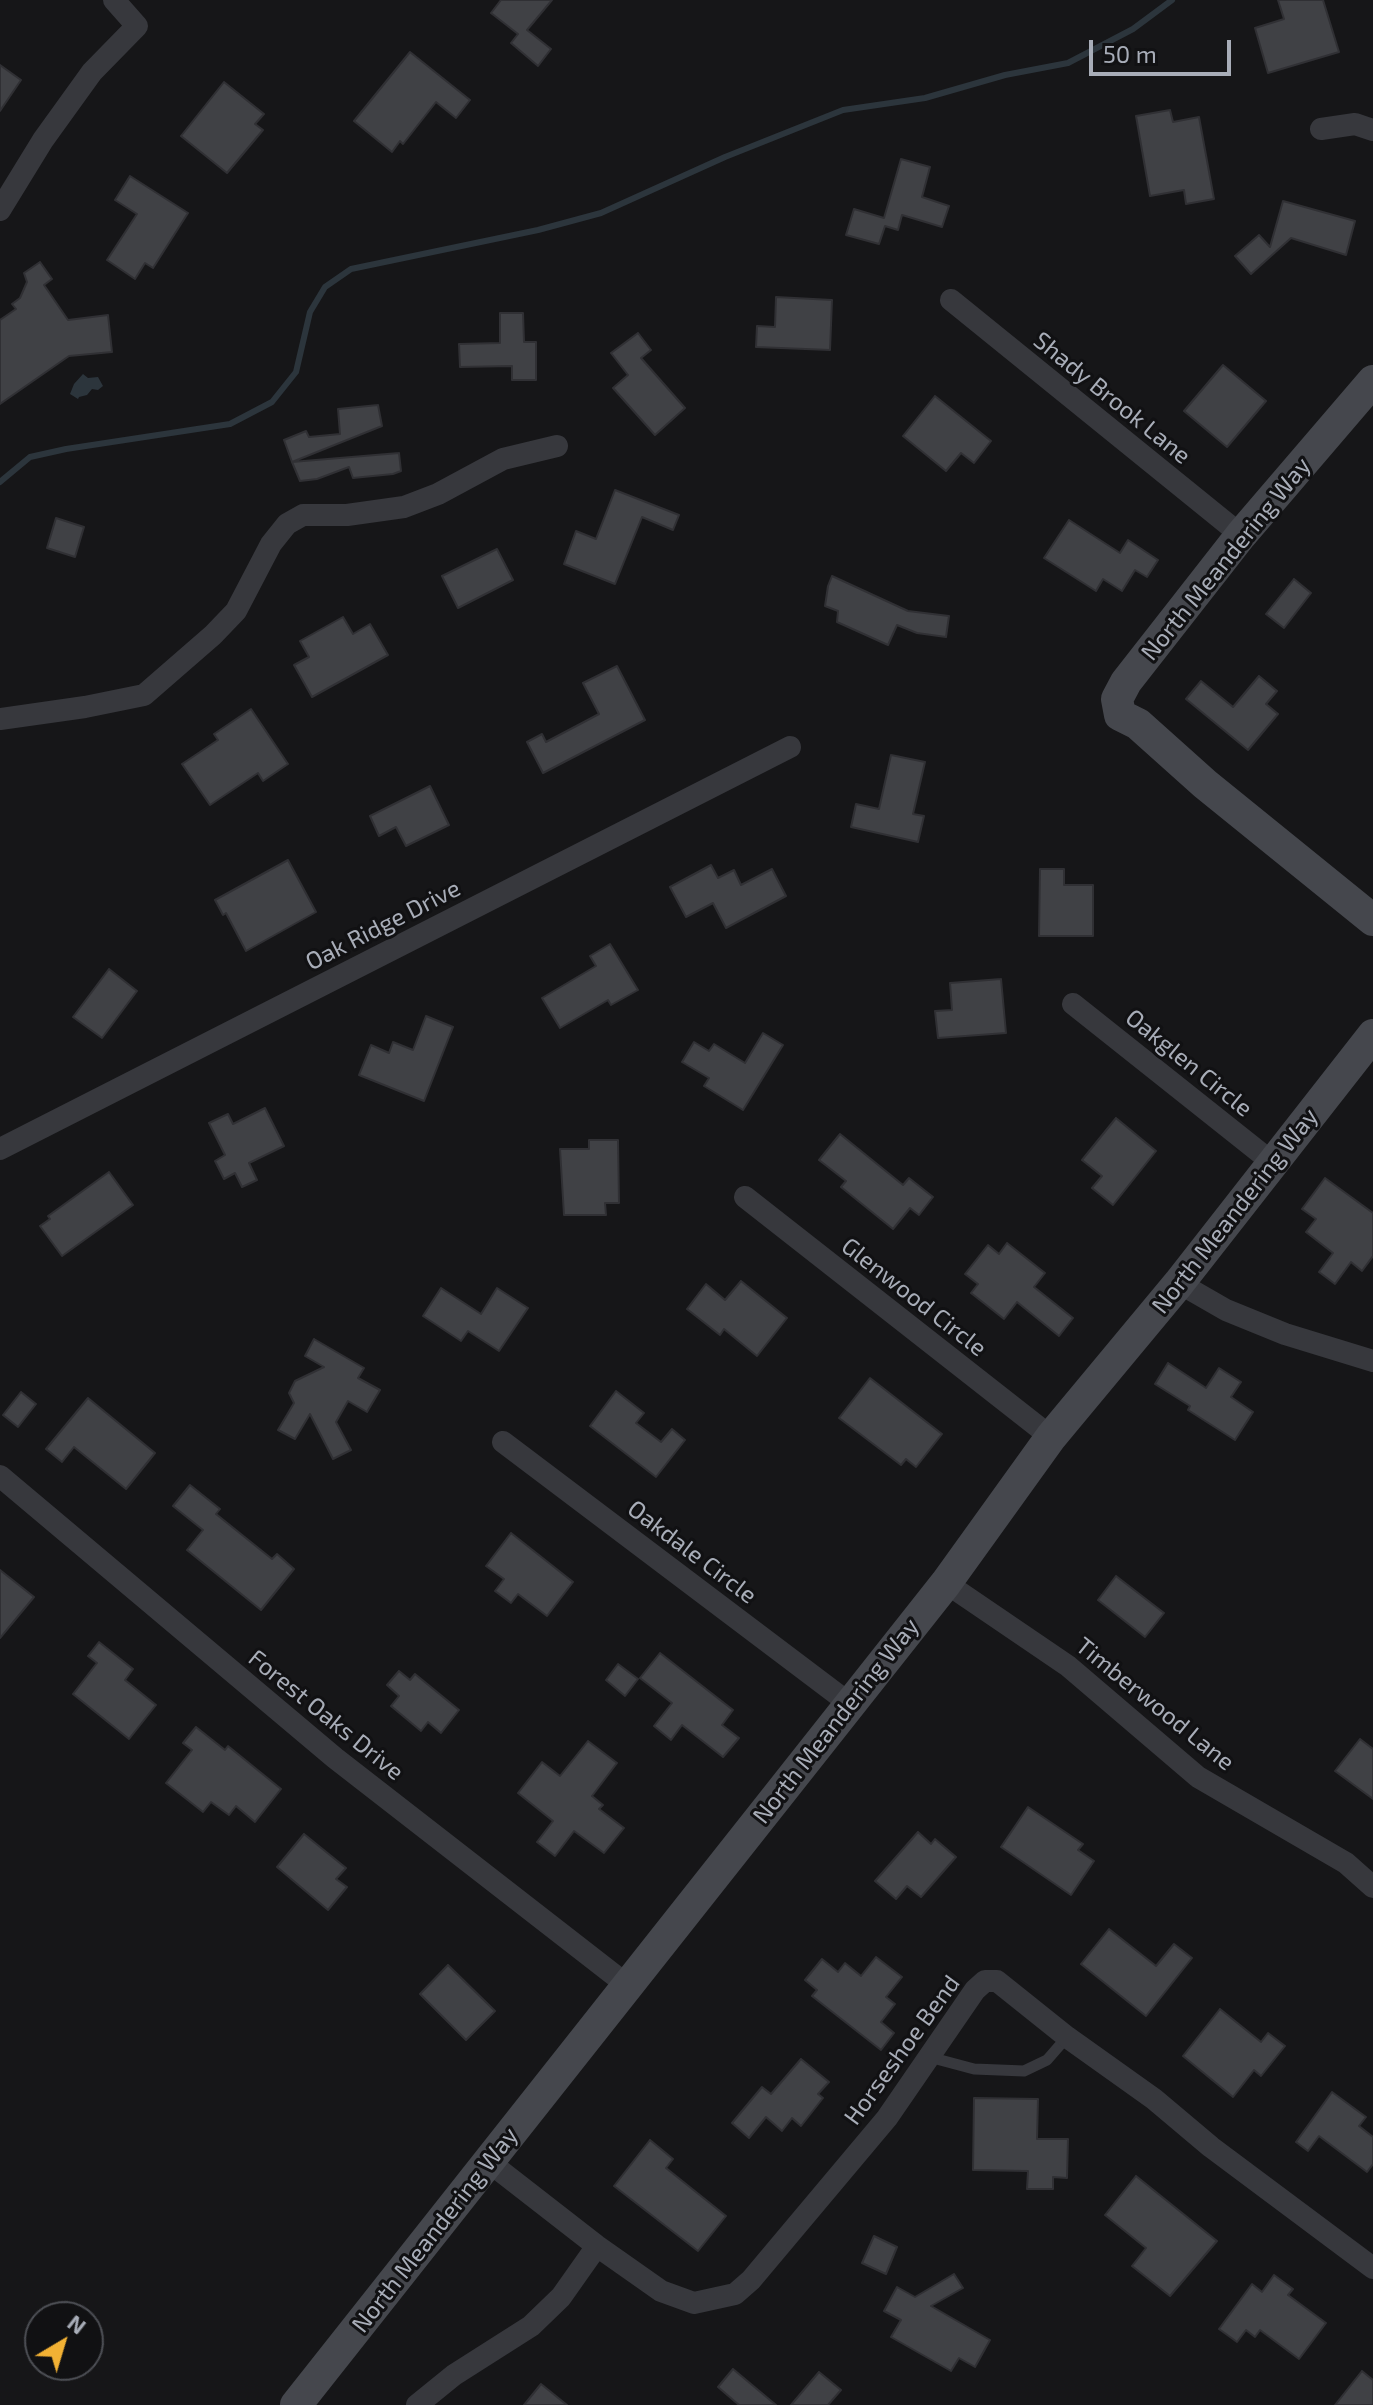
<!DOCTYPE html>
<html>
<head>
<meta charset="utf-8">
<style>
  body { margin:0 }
  #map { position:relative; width:1373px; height:2405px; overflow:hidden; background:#161618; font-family:"Exo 2",sans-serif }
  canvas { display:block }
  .north { position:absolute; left:24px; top:2301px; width:80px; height:80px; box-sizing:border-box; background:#111113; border:2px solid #4d4f55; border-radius:50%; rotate:38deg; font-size:22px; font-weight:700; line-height:32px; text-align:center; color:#a8adb8 }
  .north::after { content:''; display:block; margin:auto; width:28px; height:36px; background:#f2b134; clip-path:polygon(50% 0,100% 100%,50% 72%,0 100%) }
  .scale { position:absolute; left:1089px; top:40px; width:142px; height:36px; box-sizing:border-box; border:4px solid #a8adb8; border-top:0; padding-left:10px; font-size:24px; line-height:28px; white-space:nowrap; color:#a8adb8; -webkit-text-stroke:6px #111113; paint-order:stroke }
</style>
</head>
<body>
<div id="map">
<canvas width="1373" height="2405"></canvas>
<div class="north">N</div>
<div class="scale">50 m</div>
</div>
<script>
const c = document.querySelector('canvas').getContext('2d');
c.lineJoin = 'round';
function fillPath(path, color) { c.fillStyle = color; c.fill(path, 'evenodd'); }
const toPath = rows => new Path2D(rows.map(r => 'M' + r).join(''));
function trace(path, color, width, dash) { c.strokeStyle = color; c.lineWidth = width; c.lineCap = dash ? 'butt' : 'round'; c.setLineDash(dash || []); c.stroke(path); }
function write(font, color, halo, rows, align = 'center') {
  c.font = font + ' "Exo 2",sans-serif'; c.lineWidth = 6; c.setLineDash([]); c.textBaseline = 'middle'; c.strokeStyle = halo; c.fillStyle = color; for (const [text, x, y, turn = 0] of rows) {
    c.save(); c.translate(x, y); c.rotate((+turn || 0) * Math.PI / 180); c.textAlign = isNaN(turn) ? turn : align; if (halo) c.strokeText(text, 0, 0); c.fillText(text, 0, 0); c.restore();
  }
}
fillPath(toPath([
  [83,374,88,378,98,377,103,386,98,390,92,389,87,395,79,397,78,399,70,394,74,384]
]), '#2c353c');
trace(toPath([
  [0,482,30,457,66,449,230,424,272,402,296,372,310,312,325,287,351,269,538,230,601,213,725,157,843,110,925,98,1005,75,1068,63,1133,29,1172,0]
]), '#2c353c', 6);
const building = toPath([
  [501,0,552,0,527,30,551,49,538,66,511,43,518,34,491,13,501,0],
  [1278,0,1323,0,1339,52,1268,73,1255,28,1284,19,1278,0],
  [410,52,470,100,456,118,436,102,403,144,400,141,392,152,354,121,410,52],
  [0,65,21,80,0,111,0,65],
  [224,82,264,114,255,124,263,130,227,173,181,136,224,82],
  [1170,110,1173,122,1199,117,1214,199,1186,204,1184,190,1150,196,1136,116,1170,110],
  [901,159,930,167,922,197,949,206,942,227,902,215,898,230,885,226,879,244,846,235,854,209,884,218,901,159],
  [130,176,188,213,153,268,145,263,135,279,107,260,137,214,115,200,130,176],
  [1283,201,1355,221,1346,255,1291,238,1251,274,1235,256,1259,235,1270,247,1283,201],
  [40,262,52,279,44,285,68,320,108,315,112,352,69,356,0,404,0,320,16,309,12,304,20,298,27,282,24,273,40,262],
  [776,297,832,300,830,350,756,347,757,326,775,327,776,297],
  [500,313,523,313,524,342,536,342,536,380,512,380,512,366,460,367,459,344,500,343,500,313],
  [638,333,651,350,641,358,685,408,655,435,613,388,628,375,611,353,638,333],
  [1223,365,1266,401,1227,447,1184,411,1223,365],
  [935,396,991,441,974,463,961,453,946,471,903,436,935,396],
  [378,405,382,426,292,462,284,440,306,431,309,437,340,434,338,409,378,405],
  [399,453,401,471,393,474,353,478,349,467,317,479,300,481,292,462,399,453],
  [615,490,679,515,673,530,642,517,615,584,564,564,576,531,596,539,615,490],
  [56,518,84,527,75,557,47,548,56,518],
  [1069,520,1120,553,1128,540,1158,560,1147,577,1135,570,1122,591,1103,579,1096,591,1044,558,1069,520],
  [497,549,513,580,458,608,442,576,497,549],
  [832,576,908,611,949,616,946,637,917,633,897,625,888,645,837,622,838,611,825,606,828,586,832,576],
  [1294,579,1311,593,1284,628,1266,614,1294,579],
  [343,617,353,634,370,624,388,655,312,697,294,665,309,657,300,641,343,617],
  [617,666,645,720,543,773,527,742,542,734,546,742,599,714,583,683,617,666],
  [1259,676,1277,691,1266,704,1278,714,1248,750,1186,699,1201,681,1233,707,1259,676],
  [251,709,288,764,263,781,258,773,210,805,182,764,218,740,214,734,251,709],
  [891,755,925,762,913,814,924,816,918,842,851,827,856,804,879,809,891,755],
  [430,786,449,825,406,846,396,827,379,836,370,816,430,786],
  [288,860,316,912,246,951,226,913,223,915,215,900,288,860],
  [711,865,718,878,734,870,741,885,772,869,786,896,726,928,713,903,686,917,670,887,711,865],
  [1040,869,1064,869,1064,885,1093,885,1093,936,1039,936,1040,869],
  [610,944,638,990,611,1005,608,1000,560,1028,542,998,596,966,590,956,610,944],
  [109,969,137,991,102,1038,73,1017,109,969],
  [1001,979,1006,1033,938,1038,935,1011,952,1010,950,983,1001,979],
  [426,1016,453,1027,424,1101,359,1075,371,1045,389,1053,393,1042,413,1050,426,1016],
  [763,1033,783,1045,743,1110,704,1086,709,1078,682,1062,694,1042,709,1051,714,1044,745,1063,763,1033],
  [265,1108,284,1146,249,1163,257,1180,242,1187,235,1173,224,1179,215,1161,225,1155,209,1123,228,1114,233,1124,265,1108],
  [1116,1118,1156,1151,1113,1205,1092,1188,1102,1176,1082,1160,1116,1118],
  [840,1134,903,1185,909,1178,933,1197,919,1215,910,1208,893,1229,841,1187,846,1181,819,1160,840,1134],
  [589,1140,618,1140,619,1203,605,1203,606,1215,564,1215,560,1149,589,1149,589,1140],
  [109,1172,133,1205,62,1256,40,1226,50,1219,48,1216,109,1172],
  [1325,1178,1373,1213,1373,1256,1362,1271,1351,1262,1335,1284,1319,1272,1333,1253,1306,1232,1316,1219,1302,1209,1325,1178],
  [1007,1243,1045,1273,1034,1287,1073,1318,1059,1336,1017,1302,1004,1319,971,1293,978,1284,965,1274,988,1245,999,1254,1007,1243],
  [741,1281,787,1318,757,1356,724,1329,720,1335,687,1309,706,1284,725,1300,741,1281],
  [441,1288,481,1314,497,1288,528,1308,499,1351,468,1331,461,1341,423,1316,441,1288],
  [314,1339,364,1368,358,1378,380,1390,367,1412,348,1401,336,1422,351,1450,333,1459,310,1414,295,1439,278,1430,294,1403,289,1393,295,1381,324,1367,305,1356,314,1339],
  [1168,1363,1206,1388,1219,1368,1241,1382,1231,1397,1253,1412,1235,1440,1188,1410,1190,1406,1155,1384,1168,1363],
  [870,1378,942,1434,916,1467,906,1459,901,1465,839,1418,870,1378],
  [616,1391,644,1413,636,1423,661,1442,672,1429,685,1440,656,1477,590,1426,616,1391],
  [21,1392,36,1404,18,1427,3,1415,21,1392],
  [88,1398,155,1453,126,1489,74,1447,62,1462,46,1449,88,1398],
  [190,1485,220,1509,216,1514,272,1559,277,1554,294,1569,261,1610,187,1550,203,1530,173,1506,190,1485],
  [511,1533,573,1582,547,1616,518,1594,511,1603,495,1591,504,1579,486,1566,511,1533],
  [0,1570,34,1597,0,1638,0,1570],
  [1116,1576,1164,1613,1145,1637,1098,1600,1116,1576],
  [99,1642,133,1669,125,1680,156,1705,129,1739,73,1694,97,1663,88,1656,99,1642],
  [660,1653,733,1710,722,1725,739,1738,723,1757,682,1725,671,1740,654,1726,672,1703,640,1678,660,1653],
  [618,1664,638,1679,625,1696,606,1680,618,1664],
  [399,1671,410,1680,415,1674,459,1710,441,1733,428,1722,421,1731,391,1706,399,1696,387,1685,399,1671],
  [196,1727,225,1750,228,1746,281,1789,255,1822,236,1806,229,1815,211,1802,203,1812,166,1783,192,1750,183,1743,196,1727],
  [1360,1739,1373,1749,1373,1799,1335,1771,1360,1739],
  [588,1741,617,1763,592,1796,603,1805,599,1809,624,1828,604,1853,574,1831,555,1856,537,1842,553,1821,518,1793,542,1762,560,1776,588,1741],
  [1028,1807,1083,1844,1078,1850,1094,1861,1071,1895,1001,1847,1028,1807],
  [918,1832,931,1844,935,1839,956,1857,921,1897,907,1886,896,1899,875,1881,918,1832],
  [304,1834,346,1868,336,1879,347,1887,328,1910,277,1867,304,1834],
  [1109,1929,1156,1966,1174,1944,1192,1958,1146,2016,1081,1964,1109,1929],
  [876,1957,902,1977,886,1997,895,2004,881,2022,894,2033,881,2050,812,1996,817,1990,805,1980,822,1959,838,1972,845,1963,861,1976,876,1957],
  [448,1965,495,2011,466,2040,420,1994,448,1965],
  [1220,2009,1261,2042,1268,2033,1285,2046,1261,2076,1254,2070,1233,2097,1183,2056,1220,2009],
  [801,2059,829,2082,818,2094,823,2098,801,2126,792,2118,782,2131,766,2117,749,2138,732,2123,762,2087,771,2094,801,2059],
  [1332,2092,1366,2117,1359,2126,1373,2137,1373,2164,1367,2172,1319,2136,1308,2151,1296,2142,1332,2092],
  [974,2098,1038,2099,1037,2139,1068,2139,1067,2178,1053,2177,1053,2189,1027,2189,1028,2171,973,2170,974,2098],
  [650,2140,673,2159,666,2168,726,2216,698,2251,614,2186,650,2140],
  [1136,2176,1217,2241,1170,2296,1132,2266,1146,2248,1105,2215,1136,2176],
  [874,2236,897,2247,886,2274,862,2263,874,2236],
  [954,2274,963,2288,931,2306,990,2340,975,2367,959,2358,951,2371,891,2337,901,2320,884,2311,897,2287,915,2297,954,2274],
  [1274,2275,1293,2289,1288,2295,1326,2323,1299,2359,1260,2330,1255,2337,1246,2330,1237,2342,1219,2329,1252,2284,1262,2292,1274,2275],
  [733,2369,776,2405,739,2405,718,2387,733,2369],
  [1362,2371,1373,2380,1373,2405,1335,2405,1362,2371],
  [819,2372,841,2390,828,2405,791,2405,819,2372],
  [541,2384,567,2405,524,2405,541,2384]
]);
fillPath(building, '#404145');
trace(building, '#303034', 2);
trace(toPath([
  [929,2057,974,2069,1024,2071,1047,2060,1067,2037]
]), '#37383d', 11);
trace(toPath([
  [1321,129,1355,124,1373,130],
  [0,210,43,140,92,72,137,26,114,0],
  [951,300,1241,535],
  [0,719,85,707,144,695,213,635,236,611,271,544,287,524,303,515,347,515,404,507,438,494,503,459,557,446],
  [1073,1004,1273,1163],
  [0,1149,790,747],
  [745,1197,1051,1437],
  [1179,1283,1226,1310,1285,1334,1373,1361],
  [503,1442,850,1704],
  [0,1476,335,1758,627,1985],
  [946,1583,1068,1666,1198,1777,1346,1863,1373,1887],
  [489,2162,597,2246,661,2291,694,2303,735,2294,751,2280,887,2118,975,1990,985,1981,997,1981,1067,2037,1154,2099,1211,2147,1373,2268],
  [417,2405,454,2375,531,2326,561,2297,597,2246]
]), '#37383d', 22);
trace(toPath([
  [1373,381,1241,535,1126,682,1117,699,1120,715,1138,724,1205,784,1373,920],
  [296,2405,946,1583,1051,1437,1179,1283,1373,1035]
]), '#45474d', 32);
write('24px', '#a8adb8', '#111113', [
  ["Shady Brook Lane",1112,398,39],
  ["North Meandering Way",1226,559,-51],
  ["Oak Ridge Drive",383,925,-27],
  ["Oakglen Circle",1189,1063,39],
  ["North Meandering Way",1235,1211,-52],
  ["Glenwood Circle",914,1297,38],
  ["Oakdale Circle",692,1552,37],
  ["Timberwood Lane",1155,1704,39],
  ["Forest Oaks Drive",326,1715,39],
  ["North Meandering Way",836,1721,-52],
  ["Horseshoe Bend",902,2050,-54],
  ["North Meandering Way",435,2230,-52]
]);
</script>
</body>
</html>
